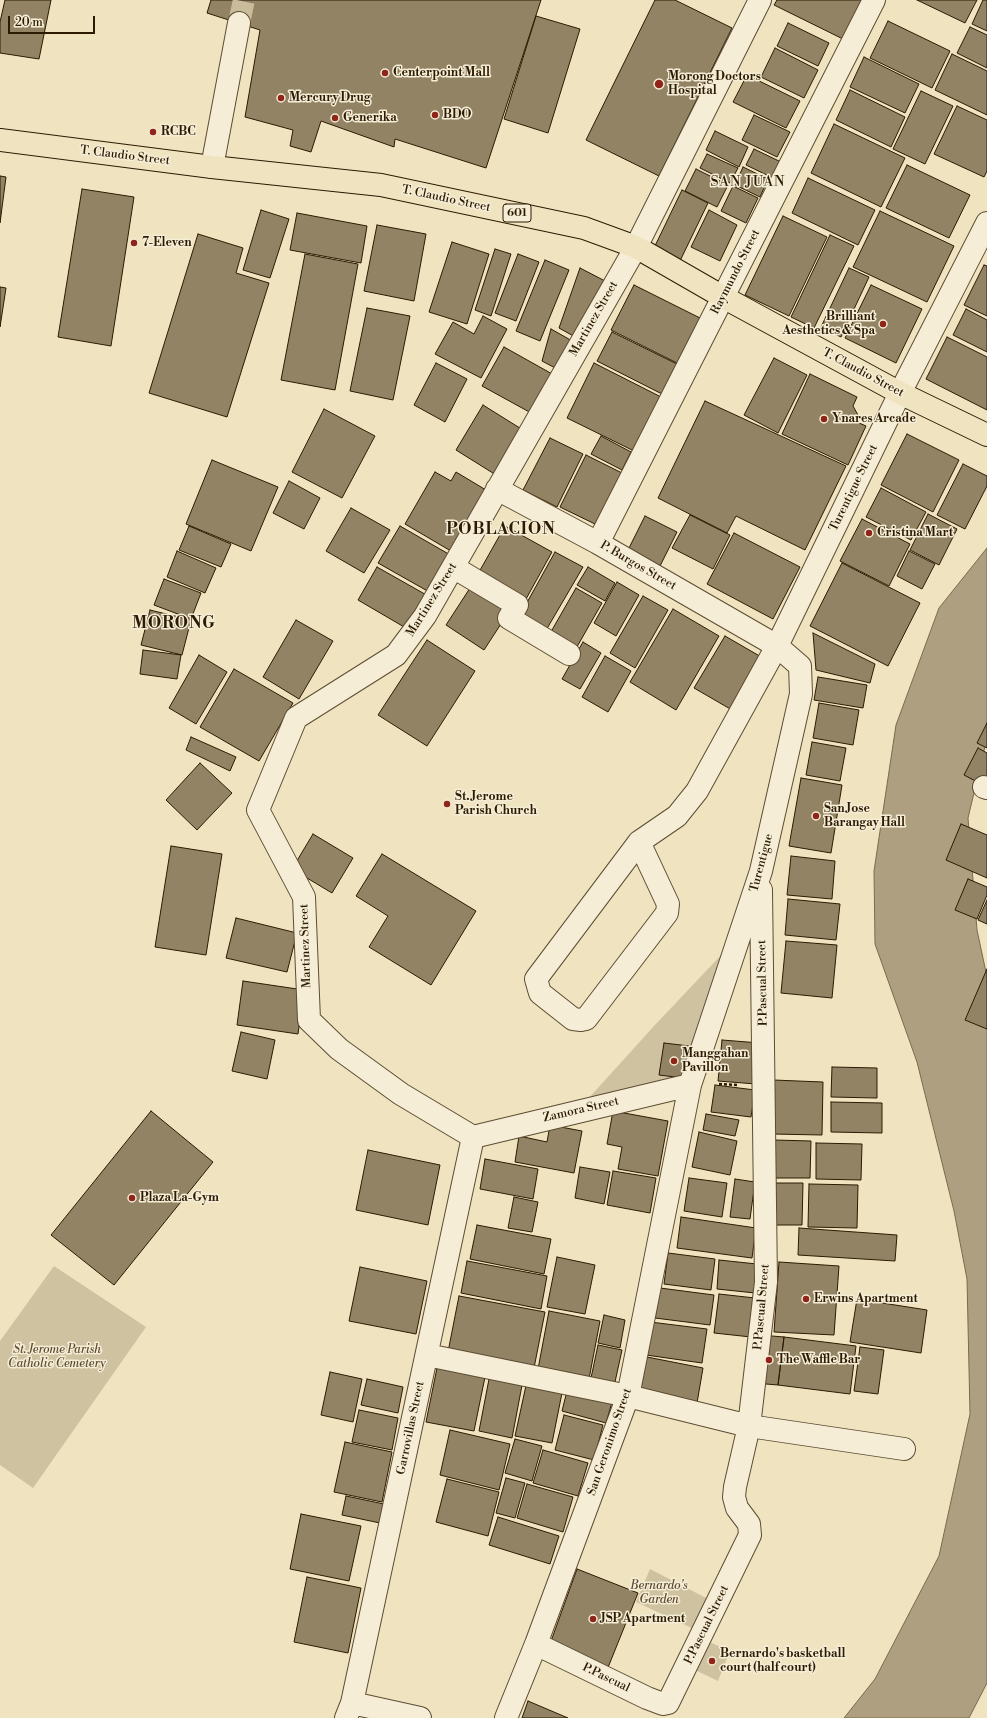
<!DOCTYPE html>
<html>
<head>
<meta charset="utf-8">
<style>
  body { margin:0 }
  #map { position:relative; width:987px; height:1718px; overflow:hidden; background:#f0e4c0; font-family:"Libre Bodoni",serif }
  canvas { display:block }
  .scale { position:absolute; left:8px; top:16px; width:87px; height:18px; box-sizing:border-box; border:2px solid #2c1a02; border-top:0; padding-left:5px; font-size:12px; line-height:14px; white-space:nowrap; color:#2c1a02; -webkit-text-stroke:3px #f5edd6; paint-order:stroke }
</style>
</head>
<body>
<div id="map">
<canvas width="987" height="1718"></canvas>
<div class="scale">20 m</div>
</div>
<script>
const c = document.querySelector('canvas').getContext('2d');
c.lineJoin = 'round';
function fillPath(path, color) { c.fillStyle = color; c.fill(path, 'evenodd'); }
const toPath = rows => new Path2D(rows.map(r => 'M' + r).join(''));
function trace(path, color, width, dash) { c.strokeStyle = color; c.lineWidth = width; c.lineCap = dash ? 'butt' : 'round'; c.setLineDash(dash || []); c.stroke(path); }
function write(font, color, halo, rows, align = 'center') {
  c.font = font + ' "Libre Bodoni",serif'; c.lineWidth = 3; c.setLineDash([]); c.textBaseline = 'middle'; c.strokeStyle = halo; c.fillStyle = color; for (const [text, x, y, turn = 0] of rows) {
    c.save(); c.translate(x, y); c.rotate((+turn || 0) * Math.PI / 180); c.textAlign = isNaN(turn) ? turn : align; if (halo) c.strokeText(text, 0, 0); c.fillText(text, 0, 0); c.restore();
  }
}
fillPath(toPath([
  [741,934,690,1085,578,1110,654,1026],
  [54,1266,146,1327,33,1488,0,1465,0,1341],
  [650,1569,712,1601,696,1630,636,1602],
  [707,1641,730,1651,718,1681,695,1670]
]), '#cfc2a0');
const water = toPath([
  [987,548,987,738,968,818,977,930,987,977,987,1683,969,1718,844,1718,875,1679,939,1556,970,1414,967,1279,954,1211,917,1062,875,944,874,871,896,725,939,608,987,548]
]);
fillPath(water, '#ad9f7f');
trace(water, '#796a4d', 1);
const building = toPath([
  [5,0,51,0,39,59,0,53,0,22,5,0],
  [211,0,541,0,486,168,395,139,394,147,321,121,311,152,290,146,293,130,245,117,260,30,207,13,211,0],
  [655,0,675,0,732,28,659,176,586,140,655,0],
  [777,0,864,0,845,40,774,5,777,0],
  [917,0,977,0,965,23,917,0],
  [983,0,987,0,987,31,972,24,983,0],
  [536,16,580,29,548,133,504,119,536,16],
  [888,21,950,51,932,88,870,58,888,21],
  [788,23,829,43,818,66,777,46,788,23],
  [970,27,987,35,987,68,957,53,970,27],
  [775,48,818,70,804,98,761,77,775,48],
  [952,54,987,71,987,115,935,90,952,54],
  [864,57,919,84,905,113,850,87,864,57],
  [747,75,800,101,786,128,733,102,747,75],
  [850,90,905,117,891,147,836,120,850,90],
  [921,91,953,106,925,164,893,149,921,91],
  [957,106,987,120,987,171,984,177,934,154,957,106],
  [754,115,790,132,777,157,742,140,754,115],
  [834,124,905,158,881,207,811,173,834,124],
  [715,131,748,147,739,167,706,150,715,131],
  [754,149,781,162,773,178,746,165,754,149],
  [707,154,738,168,730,183,700,168,707,154],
  [907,165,970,195,949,238,886,208,907,165],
  [743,167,768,179,760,197,735,185,743,167],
  [696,169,728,185,717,207,685,191,696,169],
  [0,176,6,177,0,223,0,176],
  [808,178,875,210,858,245,792,213,808,178],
  [733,186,758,198,746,223,721,211,733,186],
  [82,189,134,197,111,346,58,337,82,189],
  [682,190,708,203,679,263,653,250,682,190],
  [261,210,289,219,270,278,243,270,261,210],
  [709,210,737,225,720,261,691,247,709,210],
  [880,211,954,246,927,302,853,267,880,211],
  [297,213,367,226,361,263,290,250,297,213],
  [783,216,827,237,789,316,745,295,783,216],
  [377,225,426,234,414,301,364,291,377,225],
  [198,234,243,248,236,273,269,283,227,417,149,393,198,234],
  [830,235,854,246,814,328,791,317,830,235],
  [452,242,489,254,467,324,429,312,452,242],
  [495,249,511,254,491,316,475,310,495,249],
  [305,254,358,264,335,390,281,380,305,254],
  [518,254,539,262,516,321,495,313,518,254],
  [545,260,569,270,540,341,516,331,545,260],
  [984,265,987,266,987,316,964,305,984,265],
  [580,268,607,282,577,338,559,328,580,268],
  [849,268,869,277,841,337,821,327,849,268],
  [634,285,700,318,677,363,611,330,634,285],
  [871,285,922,309,896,363,845,338,871,285],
  [0,287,6,288,0,327,0,287],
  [367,308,410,316,393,400,350,391,367,308],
  [966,309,987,320,987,352,953,335,966,309],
  [483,316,507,329,481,378,435,354,453,322,474,334,483,316],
  [551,329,574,342,559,370,542,361,551,329],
  [612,332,679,365,664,395,597,361,612,332],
  [947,337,987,357,987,410,926,379,947,337],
  [504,347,554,375,533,414,482,386,504,347],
  [774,358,807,375,778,433,744,415,774,358],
  [436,363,467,379,445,422,414,405,436,363],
  [594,363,663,398,636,452,567,418,594,363],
  [810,374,857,397,853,406,858,415,859,423,866,426,848,465,782,434,810,374],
  [705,401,846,466,805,550,736,516,727,533,658,498,705,401],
  [483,405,523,430,496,475,456,450,483,405],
  [324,409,375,436,342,498,292,472,324,409],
  [907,434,959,460,933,512,881,485,907,434],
  [601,436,631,452,622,470,591,454,601,436],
  [550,438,583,454,557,507,523,490,550,438],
  [586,455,622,473,597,525,560,507,586,455],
  [212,460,278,487,251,551,186,524,212,460],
  [963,464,987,476,987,486,965,529,937,515,963,464],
  [435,472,451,481,456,472,491,493,456,554,405,524,435,472],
  [289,481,320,498,304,529,273,513,289,481],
  [881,488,926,512,911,540,866,517,881,488],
  [351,508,390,530,364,573,326,551,351,508],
  [928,514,957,529,939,565,910,550,928,514],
  [690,515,730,535,713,569,672,548,690,515],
  [645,516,677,532,659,568,627,552,645,516],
  [862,519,910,544,889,586,840,561,862,519],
  [189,526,231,544,221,567,179,550,189,526],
  [400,526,452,556,431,593,378,563,400,526],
  [505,526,552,552,526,599,479,572,505,526],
  [734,533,800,567,773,619,707,584,734,533],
  [177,551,216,568,205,593,167,577,177,551],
  [909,551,935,564,922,589,897,576,909,551],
  [555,552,583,567,545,632,519,617,555,552],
  [842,563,920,603,888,666,810,626,842,563],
  [377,567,430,597,411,631,358,600,377,567],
  [588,567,615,583,605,601,577,585,588,567],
  [164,579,201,593,191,619,154,605,164,579],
  [617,582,639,595,616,636,594,623,617,582],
  [472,585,510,610,484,650,446,625,472,585],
  [576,588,602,603,574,652,548,637,576,588],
  [643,596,668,610,635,668,610,653,643,596],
  [673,609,719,636,676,710,630,682,673,609],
  [150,610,191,620,182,655,141,645,150,610],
  [296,620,333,641,299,699,263,677,296,620],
  [813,633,875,664,870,683,816,670,813,633],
  [725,636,763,658,732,710,694,688,725,636],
  [427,640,475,671,427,746,378,715,427,640],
  [583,642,601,653,580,689,562,679,583,642],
  [143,650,181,655,177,679,140,674,143,650],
  [199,655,227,672,196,724,169,708,199,655],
  [605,656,631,671,608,712,582,697,605,656],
  [234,669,293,703,259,761,200,727,234,669],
  [818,677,867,685,863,708,814,700,818,677],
  [819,703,859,710,853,745,813,738,819,703],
  [987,723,987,748,977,743,987,723],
  [191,737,236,757,230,771,186,750,191,737],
  [812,742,846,748,840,781,806,775,812,742],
  [978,748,987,753,987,787,964,775,978,748],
  [200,763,232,793,197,830,166,800,200,763],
  [801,778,842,785,831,853,789,846,801,778],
  [961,824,987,835,987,878,946,860,961,824],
  [313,834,353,858,332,893,292,869,313,834],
  [171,846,222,854,206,955,155,947,171,846],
  [382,854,476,911,431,985,369,947,388,916,356,896,382,854],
  [791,856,835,861,832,899,787,895,791,856],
  [968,879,987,887,987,895,977,919,955,910,968,879],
  [788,899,840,904,836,940,785,935,788,899],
  [987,900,987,924,978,920,987,900],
  [236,918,297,933,287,972,226,958,236,918],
  [786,941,837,945,832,998,781,993,786,941],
  [987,969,987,1029,965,1020,987,969],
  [243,981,304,990,298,1034,237,1025,243,981],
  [241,1032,275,1040,267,1079,232,1071,241,1032],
  [722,1040,760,1043,756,1084,718,1081,722,1040],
  [664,1043,689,1046,683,1078,659,1075,664,1043],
  [832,1067,877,1068,877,1098,831,1097,832,1067],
  [773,1080,823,1082,822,1135,772,1134,773,1080],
  [715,1085,755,1090,751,1117,711,1112,715,1085],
  [831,1102,882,1103,882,1133,831,1132,831,1102],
  [151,1111,213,1162,114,1285,51,1235,151,1111],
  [613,1111,668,1121,658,1176,618,1169,622,1147,607,1144,613,1111],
  [706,1114,739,1120,735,1136,703,1130,706,1114],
  [550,1125,582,1131,574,1173,515,1162,519,1136,547,1142,550,1125],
  [699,1132,737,1141,730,1175,692,1167,699,1132],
  [774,1140,811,1141,810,1178,773,1178,774,1140],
  [816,1143,862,1144,861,1180,816,1179,816,1143],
  [368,1150,440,1165,428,1225,356,1210,368,1150],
  [485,1159,538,1169,533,1199,480,1189,485,1159],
  [580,1167,610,1172,604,1204,575,1198,580,1167],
  [613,1171,656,1178,650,1213,607,1205,613,1171],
  [689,1178,727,1183,722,1217,684,1211,689,1178],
  [735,1179,755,1182,750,1219,730,1217,735,1179],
  [771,1183,803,1183,802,1225,770,1225,771,1183],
  [809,1184,858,1185,857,1228,808,1227,809,1184],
  [514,1197,538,1202,532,1232,508,1228,514,1197],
  [681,1217,756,1228,752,1258,677,1248,681,1217],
  [477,1225,551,1239,544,1274,470,1259,477,1225],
  [799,1228,897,1235,895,1261,798,1255,799,1228],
  [668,1253,715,1259,711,1290,664,1284,668,1253],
  [557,1257,595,1265,585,1314,547,1307,557,1257],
  [719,1260,757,1264,755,1293,717,1289,719,1260],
  [467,1261,547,1276,541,1309,461,1293,467,1261],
  [779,1262,839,1266,834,1335,774,1332,779,1262],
  [360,1267,427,1281,416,1334,349,1321,360,1267],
  [660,1288,714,1295,710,1325,655,1318,660,1288],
  [719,1294,755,1298,751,1337,714,1333,719,1294],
  [459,1296,545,1312,534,1368,448,1352,459,1296],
  [857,1299,927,1310,921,1353,850,1342,857,1299],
  [549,1311,600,1321,589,1379,538,1369,549,1311],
  [604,1315,625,1320,620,1348,598,1343,604,1315],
  [650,1322,707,1329,702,1363,646,1355,650,1322],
  [760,1335,784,1337,778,1385,754,1383,760,1335],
  [784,1337,856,1346,850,1394,778,1385,784,1337],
  [598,1345,622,1350,615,1382,591,1378,598,1345],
  [860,1347,884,1350,878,1394,854,1391,860,1347],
  [647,1357,703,1368,697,1403,640,1393,647,1357],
  [438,1363,486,1372,474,1431,426,1422,438,1363],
  [330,1372,362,1379,353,1422,321,1415,330,1372],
  [490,1374,523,1380,512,1438,479,1431,490,1374],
  [367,1379,403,1387,398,1413,361,1405,367,1379],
  [527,1381,563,1388,552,1443,515,1436,527,1381],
  [568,1387,613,1399,606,1423,562,1411,568,1387],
  [359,1410,398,1418,392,1450,352,1442,359,1410],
  [564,1415,603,1425,594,1460,555,1450,564,1415],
  [450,1430,510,1444,499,1490,440,1475,450,1430],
  [515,1439,542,1446,532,1481,505,1473,515,1439],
  [345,1442,392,1452,382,1502,334,1492,345,1442],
  [543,1450,588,1463,578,1496,533,1483,543,1450],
  [506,1478,525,1483,515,1518,496,1513,506,1478],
  [447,1479,499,1492,488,1536,436,1522,447,1479],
  [527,1484,573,1497,563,1532,517,1518,527,1484],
  [346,1496,384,1504,380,1523,342,1515,346,1496],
  [301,1514,361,1526,349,1581,290,1569,301,1514],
  [498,1517,559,1536,550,1564,489,1545,498,1517],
  [577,1569,638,1593,607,1670,550,1644,577,1569],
  [307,1577,361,1588,348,1653,294,1642,307,1577],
  [528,1701,568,1718,522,1718,528,1701]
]);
fillPath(building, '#928365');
trace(building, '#2c1a02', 1);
trace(toPath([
  [239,23,244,0]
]), '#c9bc9a', 22, [22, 11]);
const minor = toPath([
  [212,167,239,23],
  [497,489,598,543,777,646,800,666,801,694,761,871,690,1085,628,1396,536,1644,506,1718],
  [598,543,874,0],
  [453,567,517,605,509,618,569,654],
  [984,787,987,788],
  [639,842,668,904,667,913,586,1019,581,1020,573,1019,540,993,536,979,639,842,677,816,697,791,777,646,900,393,987,223],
  [473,1137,401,1094,339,1049,309,1020,304,897,258,810,296,718,396,655,425,616,636,247,760,0],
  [473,1137,690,1085],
  [427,1355,628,1396,749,1426,904,1449],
  [536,1644,647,1698,663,1704,668,1703,750,1535,749,1524,737,1508,734,1497,735,1487,749,1426,766,1282,761,890],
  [352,1703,420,1718],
  [346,1718,352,1703,473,1137]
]);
const major = toPath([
  [0,140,212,167,381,185,584,228,636,247,723,297,900,393,987,435]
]);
trace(minor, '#5d4c32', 24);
trace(major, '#2c1a02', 24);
trace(toPath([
  [719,1084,738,1085]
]), '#2c1a02', 2.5, [3, 2]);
trace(minor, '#f5edd6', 22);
trace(major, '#f0e4c0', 22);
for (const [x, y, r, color] of [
  [385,73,4,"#8f2418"],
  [659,84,5,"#8f2418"],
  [281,98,4,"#8f2418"],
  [435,115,4,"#8f2418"],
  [335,118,4,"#8f2418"],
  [153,132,4,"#8f2418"],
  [134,243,4,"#8f2418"],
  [883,324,4,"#8f2418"],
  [824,419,4,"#8f2418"],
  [869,533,4,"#8f2418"],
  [447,804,4,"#8f2418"],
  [816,816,4,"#8f2418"],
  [674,1061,4,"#8f2418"],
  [132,1198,4,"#8f2418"],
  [806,1299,4,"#8f2418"],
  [769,1360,4,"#8f2418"],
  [593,1619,4,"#8f2418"],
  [712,1661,4,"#8f2418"]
]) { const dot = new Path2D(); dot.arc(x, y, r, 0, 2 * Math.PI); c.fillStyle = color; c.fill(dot); trace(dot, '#f5edd6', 1.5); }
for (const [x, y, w] of [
  [517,213,28]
]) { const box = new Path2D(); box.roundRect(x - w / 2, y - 9, w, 18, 3); c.fillStyle = '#f5edd6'; c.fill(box); trace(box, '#2c1a02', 1); }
write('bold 11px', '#2c1a02', null, [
  ["601",517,213]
]);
write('bold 12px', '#2c1a02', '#f5edd6', [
  ["Centerpoint Mall",393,73],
  ["Morong Doctors",668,77],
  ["Hospital",668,91],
  ["Mercury Drug",289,98],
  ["BDO",443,115],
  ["Generika",343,118],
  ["RCBC",161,132],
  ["7-Eleven",142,243],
  ["Brilliant",875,317,"right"],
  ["Aesthetics & Spa",875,331,"right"],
  ["Ynares Arcade",832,419],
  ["Cristina Mart",877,533],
  ["St. Jerome",455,797],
  ["Parish Church",455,811],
  ["San Jose",824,809],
  ["Barangay Hall",824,823],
  ["Manggahan",682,1054],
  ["Pavillon",682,1068],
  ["Plaza La-Gym",140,1198],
  ["Erwins Apartment",814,1299],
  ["The Waffle Bar",777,1360],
  ["JSP Apartment",601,1619],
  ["Bernardo's basketball",720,1654],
  ["court (half court)",720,1668]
], 'left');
write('12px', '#2c1a02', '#f5edd6', [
  ["T. Claudio Street",125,156,7],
  ["T. Claudio Street",446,199,12],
  ["Raymundo Street",736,272,-63],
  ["Martinez Street",594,319,-60],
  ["T. Claudio Street",863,373,28],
  ["Turentigue Street",854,488,-64],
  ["P. Burgos Street",638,566,30],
  ["Martinez Street",432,600,-58],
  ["Turentigue",762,863,-75],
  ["Martinez Street",306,946,-92],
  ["P.Pascual Street",763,983,-91],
  ["Zamora Street",581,1110,-13],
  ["P.Pascual Street",762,1307,-85],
  ["Garrovillas Street",411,1428,-78],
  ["San Geronimo Street",610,1442,-71],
  ["P.Pascual Street",707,1625,-64],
  ["P.Pascual",606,1678,26]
]);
write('italic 12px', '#5d4c31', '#f5edd6', [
  ["St. Jerome Parish",57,1350],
  ["Catholic Cemetery",57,1364],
  ["Bernardo's",659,1586],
  ["Garden",659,1600]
]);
c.letterSpacing = '1px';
write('14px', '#2c1a02', '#f5edd6', [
  ["SAN JUAN",748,183]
]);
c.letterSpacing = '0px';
c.letterSpacing = '1px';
write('bold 16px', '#2c1a02', '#f5edd6', [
  ["POBLACION",501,530],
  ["MORONG",174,624]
]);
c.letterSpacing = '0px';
</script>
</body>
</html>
